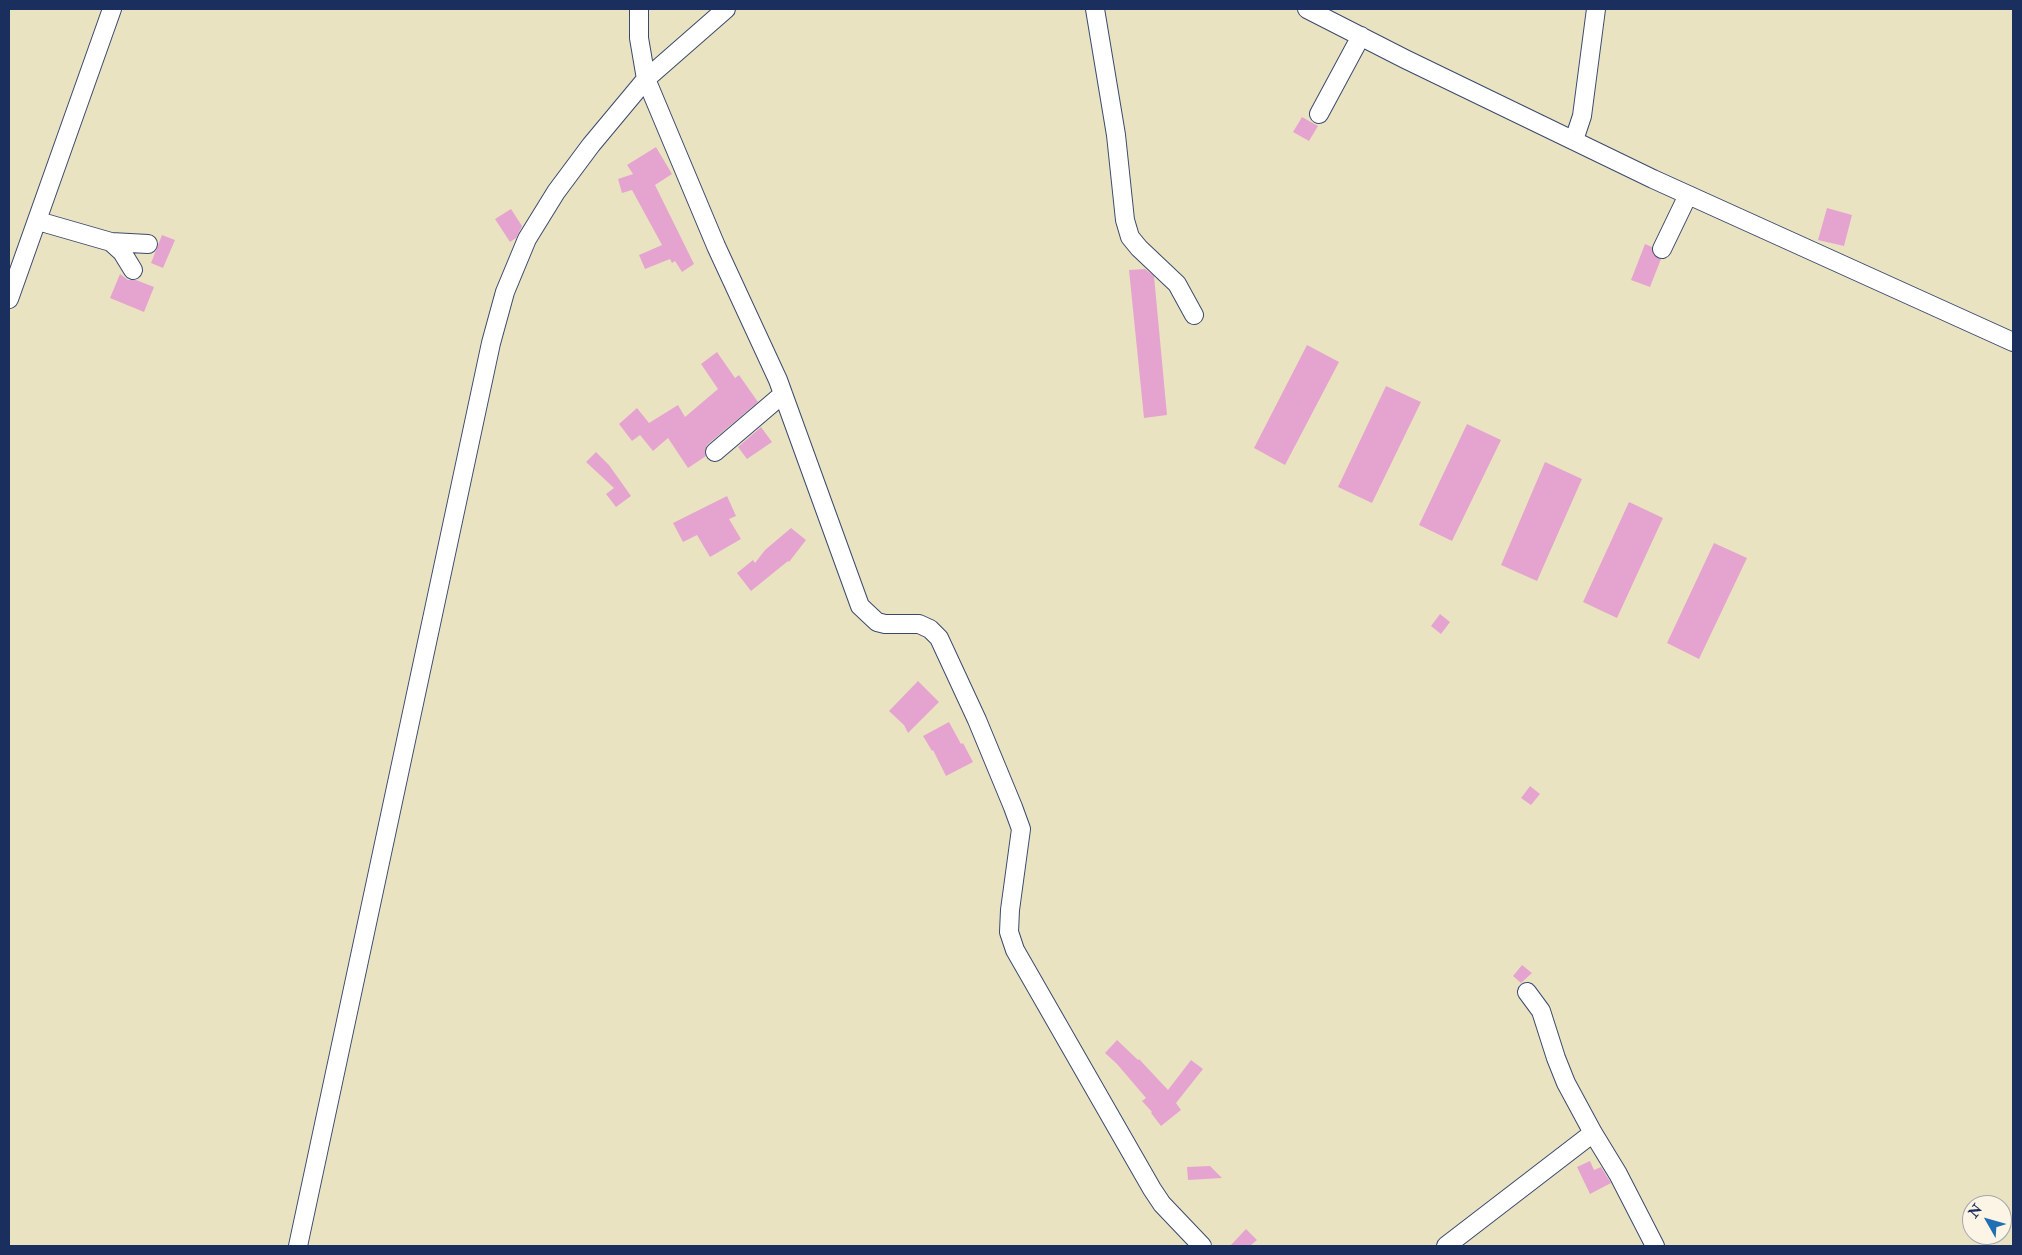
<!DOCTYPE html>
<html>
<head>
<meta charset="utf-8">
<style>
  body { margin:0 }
  #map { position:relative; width:2022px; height:1255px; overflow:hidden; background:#eae3c2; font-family:"IM FELL Double Pica",serif }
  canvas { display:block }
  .frame { position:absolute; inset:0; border:10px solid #1b2f5e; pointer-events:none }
  .north { position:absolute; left:1962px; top:1195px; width:50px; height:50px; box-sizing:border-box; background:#fcf5e5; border:1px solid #a2a6af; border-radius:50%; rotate:308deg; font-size:14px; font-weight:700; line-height:20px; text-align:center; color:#1b2f5e }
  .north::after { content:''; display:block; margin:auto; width:18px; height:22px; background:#1f6fb2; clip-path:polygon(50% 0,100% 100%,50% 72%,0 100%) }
</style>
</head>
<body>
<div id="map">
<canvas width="2022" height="1255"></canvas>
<div class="frame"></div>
<div class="north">N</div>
</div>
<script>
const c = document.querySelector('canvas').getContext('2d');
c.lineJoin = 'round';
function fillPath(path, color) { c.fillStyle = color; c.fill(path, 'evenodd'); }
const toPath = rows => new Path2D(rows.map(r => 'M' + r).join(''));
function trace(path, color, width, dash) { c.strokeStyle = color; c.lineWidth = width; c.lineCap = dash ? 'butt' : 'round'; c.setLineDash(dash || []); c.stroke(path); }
fillPath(toPath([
  [1302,117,1318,126,1309,141,1293,132],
  [656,147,672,174,655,185,694,264,682,272,675,261,672,263,670,259,645,269,639,255,662,245,632,190,622,193,618,179,633,174,627,165],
  [1827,208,1852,215,1844,246,1818,240],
  [511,209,522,226,516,238,510,242,495,219],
  [162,235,175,240,163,268,151,263],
  [1645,244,1652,247,1654,255,1661,259,1650,287,1631,280],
  [1145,269,1154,276,1167,415,1144,418,1129,270],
  [120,274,128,280,136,280,154,287,144,312,110,298],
  [1307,345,1339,362,1285,465,1254,448],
  [717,352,735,378,739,375,758,402,708,444,705,449,706,456,688,468,668,438,653,451,640,435,632,441,619,424,637,408,649,423,678,405,685,417,718,389,701,364],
  [1386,386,1421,402,1372,503,1338,487],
  [1467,424,1501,440,1452,541,1419,525],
  [761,427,772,442,747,459,738,447],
  [596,452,609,465,631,496,616,507,606,494,614,488,586,462],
  [1545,462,1582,479,1537,581,1501,565],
  [727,496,736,516,729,519,741,539,710,557,697,535,683,542,673,523],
  [1629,502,1663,518,1617,618,1583,602],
  [791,528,806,540,789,562,788,561,751,591,737,573,753,560,755,563,765,550],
  [1714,543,1747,558,1699,659,1667,643],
  [1440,614,1450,622,1441,634,1431,626],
  [918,681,939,702,908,733,904,725,889,711],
  [949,722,961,744,963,743,973,762,946,776,933,750,932,751,923,736],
  [1530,786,1540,794,1531,805,1521,798],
  [1522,965,1532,973,1521,983,1513,976],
  [1117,1040,1138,1060,1139,1059,1168,1090,1191,1060,1203,1069,1176,1103,1181,1110,1161,1126,1151,1113,1152,1112,1142,1101,1146,1098,1117,1064,1105,1053],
  [1590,1161,1594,1170,1601,1167,1611,1183,1590,1194,1577,1167],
  [1210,1166,1222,1178,1188,1180,1187,1167],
  [1246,1229,1257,1240,1250,1246,1230,1246]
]), '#e5a4cf');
const minor = toPath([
  [639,9,639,38,646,79,716,246,778,380,860,606,877,622,885,624,919,624,930,629,939,638,977,720,1013,807,1021,829,1010,910,1009,932,1015,950,1152,1189,1162,1204,1202,1246],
  [1095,9,1116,135,1125,220,1130,237,1139,248,1177,284,1194,315],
  [1307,9,1405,59,1653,179,2013,342],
  [1319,114,1361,36],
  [1574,140,1582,116,1596,9],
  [38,221,111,242,148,244],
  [111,242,122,252,133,270],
  [1662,249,1688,195],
  [9,299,112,9],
  [715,452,783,394],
  [1527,992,1541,1011,1556,1058,1566,1083,1593,1133,1618,1174,1655,1246],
  [298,1246,491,343,505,292,527,239,556,192,591,145,646,79,726,9],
  [1446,1246,1593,1133]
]);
trace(minor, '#3a4a6d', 20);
trace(minor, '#fff', 18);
</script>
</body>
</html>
